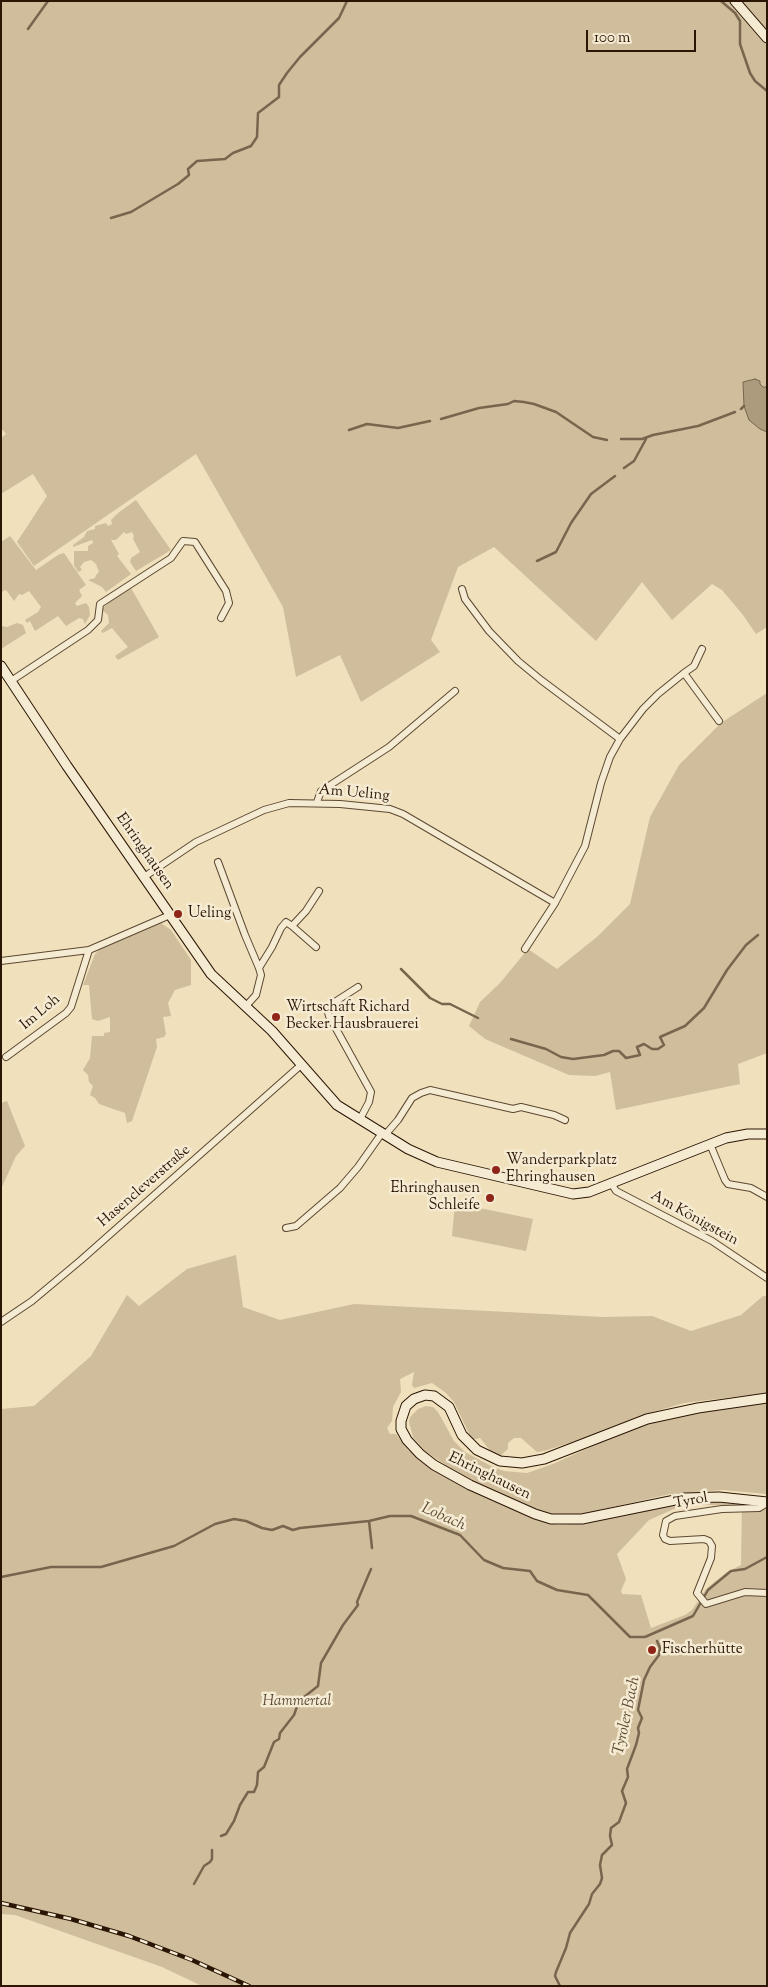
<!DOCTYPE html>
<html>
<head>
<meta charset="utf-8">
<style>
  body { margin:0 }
  #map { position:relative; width:768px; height:1987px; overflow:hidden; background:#f0e0bb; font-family:"Sorts Mill Goudy",serif }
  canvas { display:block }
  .frame { position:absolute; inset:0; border:2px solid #2b1505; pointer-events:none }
  .scale { position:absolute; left:586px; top:30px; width:110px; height:22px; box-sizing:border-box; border:2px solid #2b1505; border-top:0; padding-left:6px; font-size:15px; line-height:18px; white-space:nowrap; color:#2b1505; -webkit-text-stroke:4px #f5ebd3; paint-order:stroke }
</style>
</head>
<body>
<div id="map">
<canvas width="768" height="1987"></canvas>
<div class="frame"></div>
<div class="scale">100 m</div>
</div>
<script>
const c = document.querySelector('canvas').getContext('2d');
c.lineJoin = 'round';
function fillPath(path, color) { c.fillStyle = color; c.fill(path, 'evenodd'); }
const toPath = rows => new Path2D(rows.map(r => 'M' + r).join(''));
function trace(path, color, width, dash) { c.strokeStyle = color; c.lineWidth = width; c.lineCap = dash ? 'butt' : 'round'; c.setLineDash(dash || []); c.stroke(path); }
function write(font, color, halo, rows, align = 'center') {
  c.font = font + ' "Sorts Mill Goudy",serif'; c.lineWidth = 5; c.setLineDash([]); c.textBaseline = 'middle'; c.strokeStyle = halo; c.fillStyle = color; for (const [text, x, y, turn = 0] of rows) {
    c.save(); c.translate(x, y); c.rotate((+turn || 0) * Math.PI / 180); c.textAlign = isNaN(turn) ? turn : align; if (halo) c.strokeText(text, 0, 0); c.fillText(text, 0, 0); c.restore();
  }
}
fillPath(toPath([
  [1,1,730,1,767,44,767,387,743,382,744,392,760,429,767,432,767,627,756,634,743,615,722,590,712,584,672,620,642,582,596,641,494,547,458,567,431,640,440,652,361,702,340,655,296,677,283,607,196,454,34,566,17,542,47,496,33,474,1,494,1,438,6,434,3,430,1,431],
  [740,1,767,1,767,31,755,17],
  [136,500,171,550,136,571,130,562,131,558,140,552,133,539,134,536,132,532,126,534,124,532,116,540,111,540,119,554,117,556,131,574,106,592,102,587,88,580,95,578,96,575,99,572,96,564,91,560,84,562,80,567,82,570,78,572,74,565,74,551,88,551,88,546,93,543,92,540,73,547,73,545,84,537,87,531,95,529,95,526,106,523,108,526,112,524,111,520,118,513],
  [10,536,36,570,58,555,64,553,86,585,79,590,82,596,75,603,77,606,86,603,89,607,90,615,85,624,83,619,79,618,66,626,58,616,35,631,30,621,27,623,25,620,38,612,41,607,29,591,22,595,19,594,14,601,6,590,1,592,1,542],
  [131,588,159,637,118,660,115,656,128,647,112,628,103,633,101,631,109,623,108,615,102,610,103,608,112,600],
  [17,623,23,625,26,633,1,649,1,626,7,627],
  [767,693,767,1053,738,1064,740,1084,616,1110,610,1072,595,1076,569,1075,485,1039,469,1026,480,1002,500,983,528,949,557,969,598,936,630,904,650,817,679,765,721,723],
  [161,923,171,930,191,960,191,985,175,990,168,1003,171,1016,163,1017,166,1034,164,1037,156,1039,157,1047,132,1121,127,1123,125,1113,99,1104,95,1098,90,1095,93,1086,89,1082,88,1075,83,1070,90,1058,92,1036,104,1036,104,1033,110,1032,110,1017,98,1021,92,1019,89,985,83,985,95,954,101,948],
  [7,1101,25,1146,16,1156,1,1189,1,1103],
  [455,1203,533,1219,526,1251,452,1236],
  [236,1255,243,1307,280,1320,354,1304,603,1317,652,1316,691,1331,741,1315,763,1296,767,1296,767,1393,684,1403,640,1416,579,1440,544,1451,537,1452,521,1438,514,1438,508,1443,508,1449,500,1456,493,1454,480,1438,472,1440,454,1402,446,1393,432,1383,414,1388,412,1385,414,1372,400,1379,401,1392,393,1407,392,1421,387,1428,390,1434,396,1434,408,1450,437,1472,528,1516,558,1525,588,1523,652,1507,699,1501,767,1506,767,1986,202,1986,162,1967,15,1915,1,1914,1,1409,34,1406,91,1356,127,1295,139,1306,187,1269],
  [683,1505,742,1505,741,1565,727,1572,706,1589,692,1610,685,1615,651,1628,641,1595,622,1594,621,1591,626,1579,617,1554,649,1520],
  [767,1403,767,1494,723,1490,670,1494,574,1516,559,1516,542,1512,481,1485,454,1471,425,1451,413,1437,409,1422,410,1417,418,1409,426,1406,433,1407,438,1412,454,1441,465,1452,491,1466,504,1471,527,1473,553,1464,637,1426,656,1420,704,1411]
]), '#cfbd9c');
const water = toPath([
  [755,379,760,381,760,384,763,387,767,387,767,432,760,429,749,420,744,406,743,382,755,379]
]);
fillPath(water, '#ad9b7d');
trace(water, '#79654d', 1);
trace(toPath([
  [721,1,735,13,740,21,740,44,750,73,755,81,767,91],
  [28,29,48,1],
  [111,218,131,212,178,184,189,175,188,169,197,161,225,159,233,153,251,146,257,137,258,113,279,97,279,85,287,73,300,57,339,18,347,1],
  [741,409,744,406],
  [441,419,479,408,508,404,514,401,524,402,534,404,556,412,593,437,607,440],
  [349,430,367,424,398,428,430,421],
  [621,439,642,439,653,435,698,426,735,412],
  [624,468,634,461,646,439],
  [537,561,556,552,571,523,591,494,615,476],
  [401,969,430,998,442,1004,450,1004,478,1018],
  [511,1039,546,1049,561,1057,573,1059,604,1055,613,1051,619,1051,626,1058,640,1055,637,1047,644,1044,652,1049,658,1049,664,1045,660,1037,685,1026,704,1008,727,970,746,945,758,935],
  [369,1521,372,1548],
  [1,1577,51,1567,101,1567,174,1546,215,1524,234,1519,246,1521,262,1528,272,1530,283,1526,293,1530,300,1528,369,1521,390,1516,411,1516,460,1535,484,1560,503,1568,530,1571,537,1581,557,1590,588,1595,630,1637,645,1637,693,1616,708,1590,731,1571,745,1569,767,1557],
  [221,1836,226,1834,234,1821,240,1805,248,1792,254,1792,257,1785,258,1772,264,1767,274,1742,279,1739,280,1733,294,1715,299,1701,318,1686,321,1663,343,1625,358,1605,357,1602,371,1569],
  [194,1884,204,1866,210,1862,212,1859,212,1850],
  [560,1986,555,1976,556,1972,566,1948,570,1933,589,1904,592,1894,600,1884,602,1878,600,1865,602,1855,612,1845,610,1836,611,1828,619,1822,626,1803,622,1791,628,1777,627,1769,636,1745,639,1733,638,1728,642,1718,638,1710,644,1680,650,1667,659,1655,660,1648,657,1641]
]), '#79654d', 2.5);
const minor = toPath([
  [684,673,694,666,702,649],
  [11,681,88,630,98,620,100,604,171,558,183,541,195,542,226,591,229,603,221,618],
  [620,739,643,709,658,694,684,673,719,721],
  [317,802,321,791,389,747,455,691],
  [218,862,245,935,259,968,261,975,256,995,245,1007],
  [144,877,196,842,264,810,289,803,340,804,390,809,403,814,555,903,585,846,601,783,610,757,620,739,541,680,518,661,489,631,465,599,462,589],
  [292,926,316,947],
  [525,949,555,903],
  [1,961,89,950],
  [259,968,272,947,281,928,286,922,292,926,306,911,319,891],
  [358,987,330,1005,327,1009,329,1016,371,1092,369,1102,360,1119],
  [6,1057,66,1013,71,1007,89,950,170,915],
  [385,1135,398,1120,412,1098,421,1093,430,1090,513,1109,521,1107,554,1115,565,1120],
  [710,1144,725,1180,728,1184,751,1188,767,1197],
  [611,1183,616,1191,712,1241,767,1278],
  [286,1228,296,1226,340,1188,358,1167,382,1133],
  [1,1322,32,1301,81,1260,301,1065],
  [767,1503,759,1508,722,1509,675,1516,666,1521,663,1535,665,1539,670,1541,704,1539,709,1541,712,1546,711,1558,697,1593,706,1604,745,1592,767,1593]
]);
const secondary = toPath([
  [735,1,767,38],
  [1,666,67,766,211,974,272,1031,337,1105,408,1149,437,1162,573,1194,589,1192,726,1138,748,1134,767,1134],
  [767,1398,698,1408,647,1419,544,1459,522,1463,500,1461,477,1450,462,1435,449,1407,434,1396,425,1395,414,1399,406,1406,401,1421,401,1429,407,1440,420,1454,434,1465,470,1485,535,1514,551,1519,582,1519,685,1498,719,1497,767,1502]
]);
trace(minor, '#5c4832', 8);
trace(secondary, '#2b1505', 11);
trace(minor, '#f5ebd3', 6);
trace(secondary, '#f5ebd3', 9);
const rail = toPath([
  [1,1903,71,1919,129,1936,192,1960,249,1986]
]);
trace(rail, '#2b1505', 4.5);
trace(rail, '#f5ebd3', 2.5, [8]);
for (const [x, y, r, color] of [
  [178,914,5,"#8f2418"],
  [276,1017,5,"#8f2418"],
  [496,1170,5,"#8f2418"],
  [490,1198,5,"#8f2418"],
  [652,1650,5,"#8f2418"]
]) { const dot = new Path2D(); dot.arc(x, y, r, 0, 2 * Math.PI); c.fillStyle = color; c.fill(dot); trace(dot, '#f5ebd3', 2); }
write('15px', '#2b1505', '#f5ebd3', [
  ["Am Ueling",354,794,5],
  ["Ehringhausen",144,852,55],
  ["Im Loh",41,1013,-40],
  ["Hasencleverstraße",145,1187,-41],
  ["Am Königstein",694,1219,29],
  ["Ehringhausen",489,1477,26],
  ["Tyrol",691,1502,-10]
]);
write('15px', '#2b1505', '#f5ebd3', [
  ["Ueling",188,914],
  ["Wirtschaft Richard",286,1008],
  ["Becker Hausbrauerei",286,1025],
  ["Wanderparkplatz",506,1161],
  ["Ehringhausen",506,1178],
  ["Ehringhausen",480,1189,"right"],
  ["Schleife",480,1206,"right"],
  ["Fischerhütte",662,1650]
], 'left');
write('italic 15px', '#5c4732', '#f5ebd3', [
  ["Hammertal",297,1702]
]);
write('italic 16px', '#5f4b35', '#f5ebd3', [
  ["Lobach",443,1518,24],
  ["Tyroler Bach",628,1716,-78]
]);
</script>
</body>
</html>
